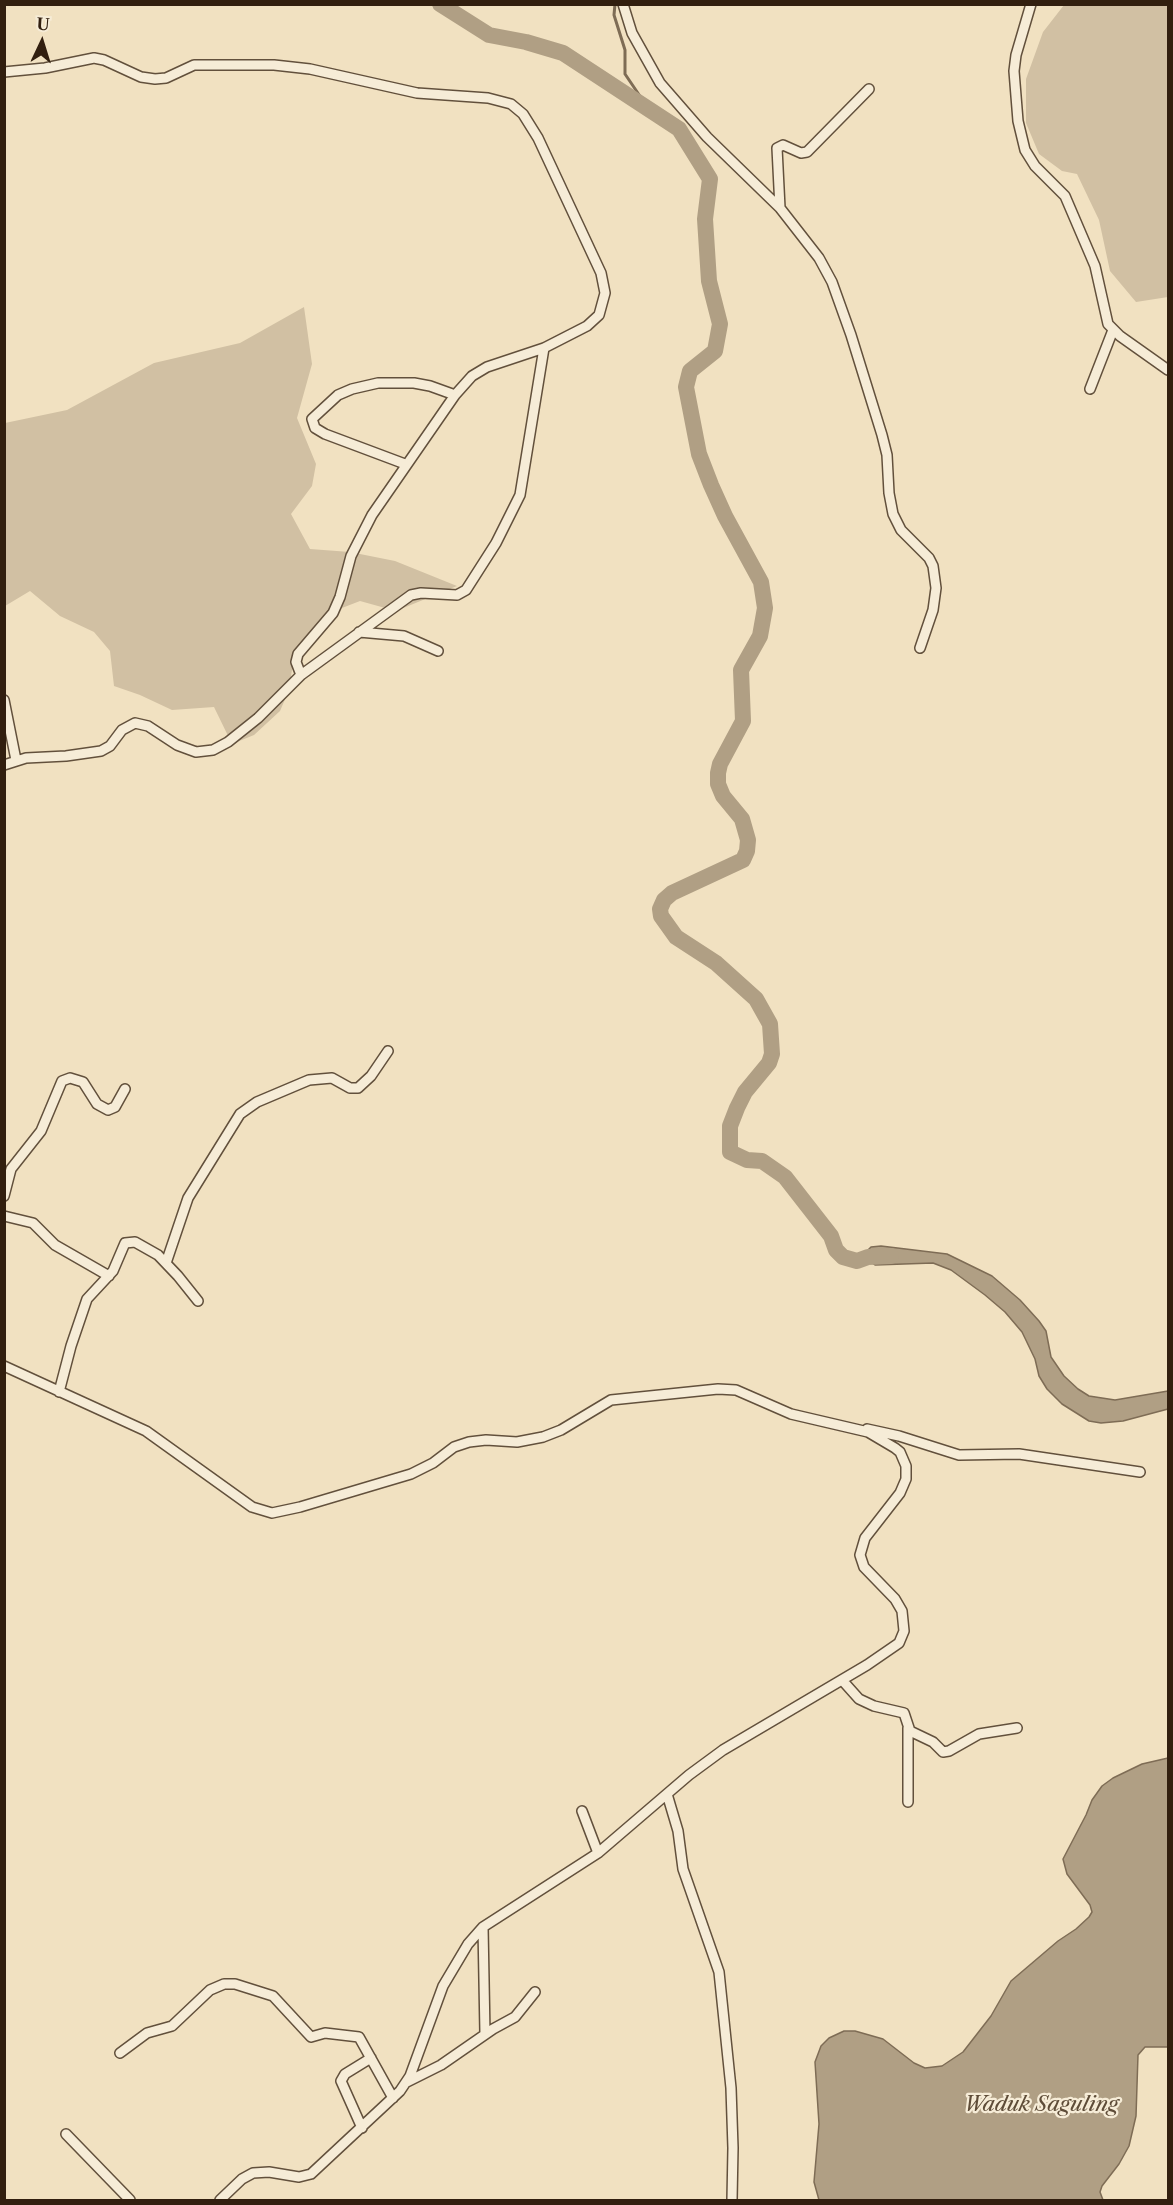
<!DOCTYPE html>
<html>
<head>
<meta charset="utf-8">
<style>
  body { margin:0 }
  #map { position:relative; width:1173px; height:2205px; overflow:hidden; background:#f1e1c1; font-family:"Libre Caslon Text",serif }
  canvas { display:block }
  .frame { position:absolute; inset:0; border:6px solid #321f0f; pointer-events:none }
  .north { position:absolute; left:12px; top:12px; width:60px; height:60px; -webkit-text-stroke:4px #f6ecd7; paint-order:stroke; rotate:4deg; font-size:16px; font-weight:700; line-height:24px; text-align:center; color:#321f0f }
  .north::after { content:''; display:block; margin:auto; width:21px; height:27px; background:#321f0f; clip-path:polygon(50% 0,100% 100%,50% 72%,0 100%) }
</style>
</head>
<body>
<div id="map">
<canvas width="1173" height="2205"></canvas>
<div class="frame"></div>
<div class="north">U</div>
</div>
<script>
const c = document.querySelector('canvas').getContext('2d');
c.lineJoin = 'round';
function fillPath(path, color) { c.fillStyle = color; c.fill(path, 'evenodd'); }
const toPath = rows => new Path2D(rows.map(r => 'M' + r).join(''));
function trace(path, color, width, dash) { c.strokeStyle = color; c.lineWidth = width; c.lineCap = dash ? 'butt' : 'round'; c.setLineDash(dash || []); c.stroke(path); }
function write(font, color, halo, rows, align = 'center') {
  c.font = font + ' "Libre Caslon Text",serif'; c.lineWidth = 4.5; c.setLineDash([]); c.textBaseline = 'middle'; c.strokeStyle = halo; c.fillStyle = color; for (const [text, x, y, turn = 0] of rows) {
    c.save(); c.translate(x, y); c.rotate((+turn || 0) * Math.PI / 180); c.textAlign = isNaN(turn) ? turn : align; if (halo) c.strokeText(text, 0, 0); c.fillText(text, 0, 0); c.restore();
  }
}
fillPath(toPath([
  [1064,5,1168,5,1168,297,1136,302,1110,271,1099,220,1077,174,1062,171,1039,154,1026,123,1026,79,1043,32],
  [304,307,312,364,297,418,316,464,312,486,291,514,310,549,350,552,395,561,457,586,396,611,360,601,329,613,294,656,289,690,280,711,254,735,232,744,214,707,172,710,140,695,114,686,110,651,94,632,60,616,30,591,5,606,5,423,67,410,154,363,240,343]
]), '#d1c0a3');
const water = toPath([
  [881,1246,947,1254,992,1276,1020,1300,1039,1321,1046,1331,1051,1357,1064,1376,1078,1389,1089,1396,1115,1400,1168,1391,1168,1409,1123,1421,1101,1423,1089,1421,1062,1404,1047,1389,1039,1376,1035,1359,1022,1332,1005,1312,985,1295,951,1270,933,1263,875,1265,869,1261,868,1250,871,1247,881,1246],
  [1168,1758,1168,2047,1145,2047,1138,2055,1136,2116,1129,2146,1119,2164,1102,2186,1100,2192,1103,2200,819,2200,814,2182,819,2124,815,2062,821,2046,829,2038,844,2031,855,2031,883,2039,914,2063,925,2068,942,2066,963,2052,991,2016,1011,1981,1058,1941,1076,1929,1089,1917,1092,1912,1090,1905,1067,1874,1063,1859,1086,1815,1092,1800,1102,1786,1113,1778,1142,1764,1168,1758]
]);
fillPath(water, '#b09f84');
trace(water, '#7e6c55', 1.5);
trace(toPath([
  [615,4,614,15,625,50,625,74,648,108]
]), '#7e6c55', 3);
trace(toPath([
  [440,4,489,35,526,42,563,53,679,129,710,179,705,219,709,281,720,324,715,351,690,371,686,387,699,454,711,485,725,516,761,582,765,608,760,636,741,670,743,721,720,764,718,773,718,784,723,796,742,819,748,840,747,851,743,860,672,893,664,900,660,909,661,916,676,937,716,963,756,999,770,1024,772,1054,769,1063,745,1092,737,1108,730,1126,730,1152,747,1160,762,1161,785,1177,831,1236,836,1250,843,1257,857,1261,868,1257,891,1256]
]), '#b09f84', 16);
const minor = toPath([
  [623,4,632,33,660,83,707,137,780,208,819,258,832,282,851,335,882,435,887,455,889,493,893,514,901,530,929,558,933,566,936,588,933,610,920,648],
  [1031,4,1016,55,1014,71,1018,121,1025,150,1035,166,1065,196,1095,266,1108,324,1120,336,1168,370],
  [4,72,45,68,94,58,104,60,141,77,155,79,166,78,194,65,274,65,310,69,417,93,488,98,511,104,523,114,538,138,601,273,605,293,599,315,587,326,544,348,487,367,472,376,455,395,372,515,351,556,340,597,333,613,298,654,296,662,301,675,258,718,228,742,213,750,196,752,177,745,148,726,135,723,122,730,110,746,101,751,66,756,26,758,4,765],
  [780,208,777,148,783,145,801,153,807,152,869,89],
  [1090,389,1113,330],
  [405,464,325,434,315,428,312,419,338,395,352,389,378,383,414,383,430,386,455,395],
  [359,632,404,636,438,651],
  [301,675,411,595,421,593,457,595,466,590,496,543,520,495,544,348],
  [4,700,16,760],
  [4,1196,11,1169,41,1131,62,1081,70,1078,83,1082,97,1104,108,1110,115,1107,125,1089],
  [4,1216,33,1223,55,1245,109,1276],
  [166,1263,188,1198,240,1114,257,1102,309,1080,332,1078,350,1088,358,1088,371,1076,388,1051],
  [4,1366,146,1431,252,1507,272,1513,300,1507,411,1474,433,1463,454,1447,469,1442,486,1440,517,1442,543,1437,561,1430,611,1400,718,1389,736,1390,791,1414,868,1432,895,1448,900,1452,906,1466,906,1479,900,1493,865,1538,860,1555,864,1567,895,1599,902,1611,904,1631,899,1643,867,1665,723,1750,689,1775,598,1853,483,1927,468,1944,443,1986,410,2076,400,2091,311,2174,299,2177,269,2172,253,2173,242,2179,220,2200],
  [59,1392,71,1346,87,1299,113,1271,125,1243,135,1242,158,1255,178,1276,198,1301],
  [867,1429,899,1436,959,1455,1019,1454,1140,1472],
  [842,1680,859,1699,874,1706,904,1713,910,1731,933,1742,943,1752,949,1751,979,1734,1017,1728],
  [667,1794,678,1831,683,1869,719,1972,731,2088,733,2148,732,2200],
  [908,1802,908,1728],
  [582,1811,598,1853],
  [483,1927,485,2034],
  [120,2053,147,2033,172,2026,210,1990,224,1984,235,1984,273,1996,311,2037,325,2033,359,2037,393,2098],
  [407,2082,441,2065,493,2029,515,2017,535,1992],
  [362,2128,341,2081,345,2074,371,2058],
  [66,2134,130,2200]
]);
trace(minor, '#62503c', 12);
trace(minor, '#f6ecd7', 9);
write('italic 21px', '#5e4c38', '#f6ecd7', [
  ["Waduk Saguling",1041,2105]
]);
</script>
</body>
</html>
